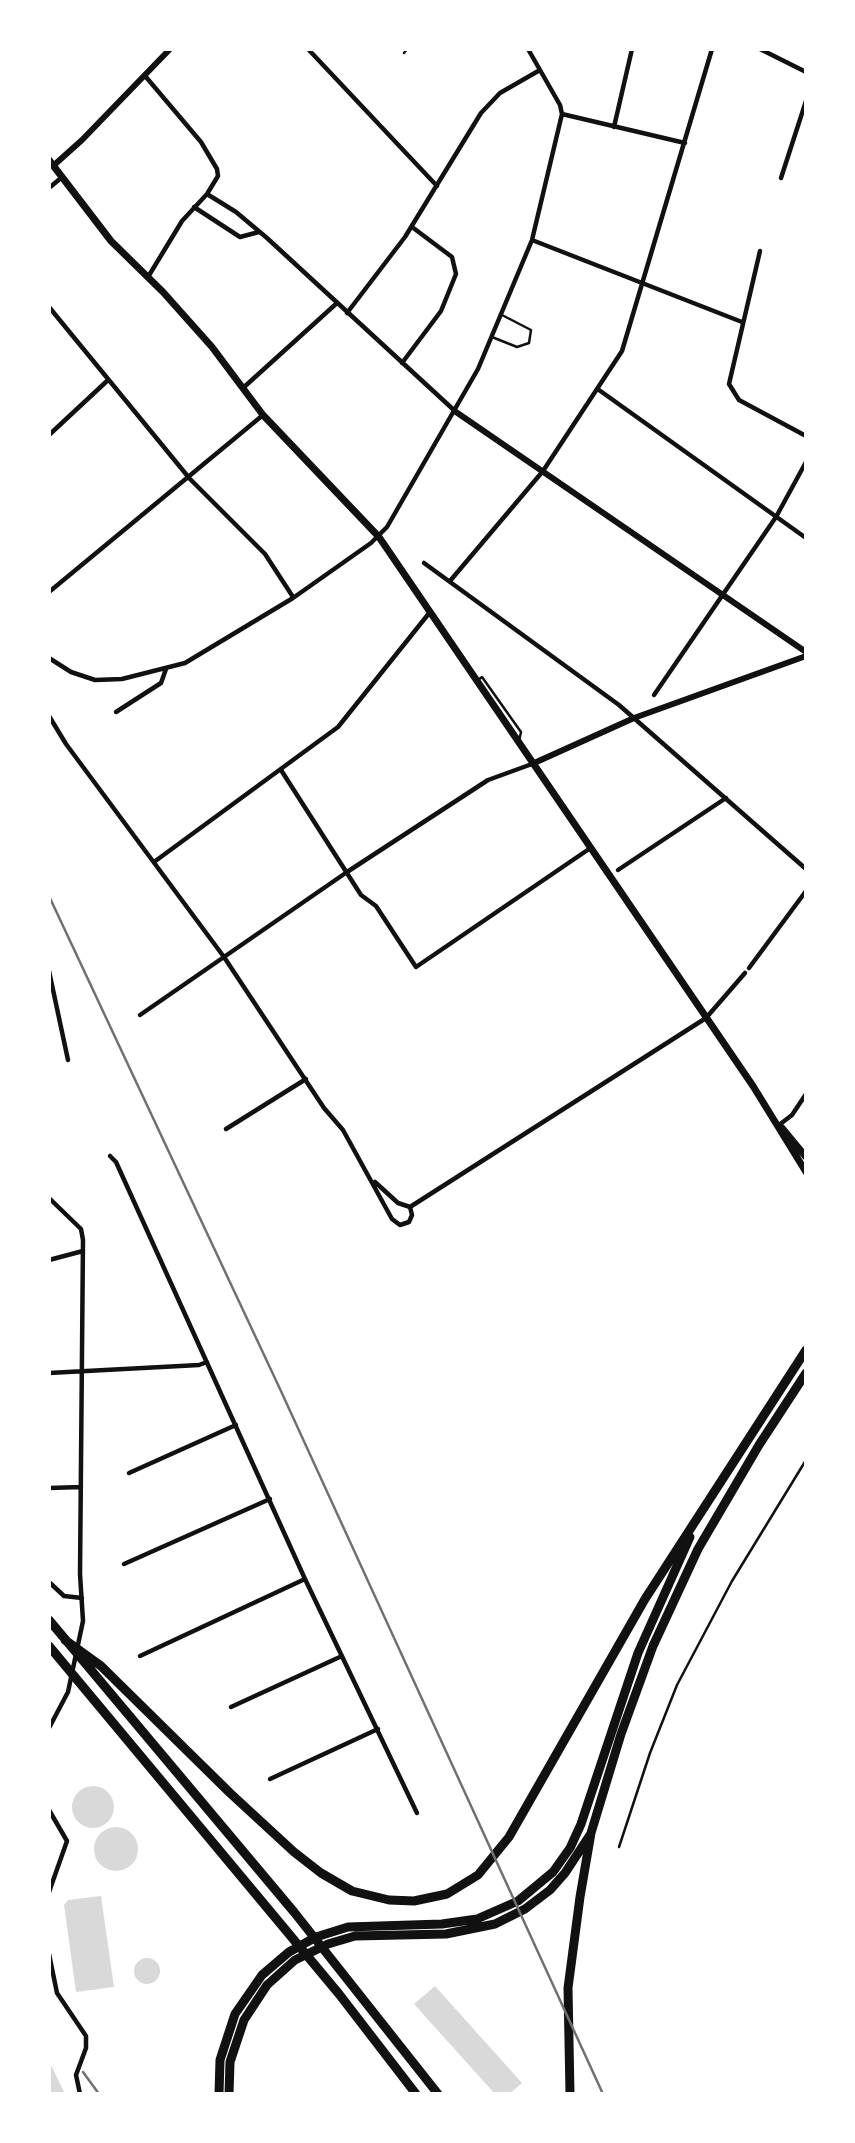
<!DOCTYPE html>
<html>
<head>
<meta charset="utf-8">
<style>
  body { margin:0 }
  #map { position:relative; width:855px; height:2143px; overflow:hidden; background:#fff; font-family:"Asap Condensed",sans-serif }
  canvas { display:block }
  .frame { position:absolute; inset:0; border:51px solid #fff; pointer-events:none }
</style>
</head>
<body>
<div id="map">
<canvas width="855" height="2143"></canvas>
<div class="frame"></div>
</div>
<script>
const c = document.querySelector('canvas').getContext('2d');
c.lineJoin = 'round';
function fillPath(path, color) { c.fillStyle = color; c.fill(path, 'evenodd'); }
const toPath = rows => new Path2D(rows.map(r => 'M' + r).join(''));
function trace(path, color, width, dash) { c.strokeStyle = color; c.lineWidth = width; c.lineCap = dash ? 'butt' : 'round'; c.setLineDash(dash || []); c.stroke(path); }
fillPath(toPath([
  '72 1807a21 21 0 1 1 42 0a21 21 0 1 1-42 0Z',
  '94 1849a22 22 0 1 1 44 0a22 22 0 1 1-44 0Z',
  [101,1896,114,1987,76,1992,64,1905,68,1900],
  '134 1971a13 13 0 1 1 26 0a13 13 0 1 1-26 0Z',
  [435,1986,522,2083,509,2094,495,2094,414,2004],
  [49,2061,65,2094,49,2094]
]), '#d9d9d9');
trace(toPath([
  [404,53,407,49],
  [492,337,517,347,529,343,531,330,502,315],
  [478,680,482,677,521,732,519,741],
  [619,1847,650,1753,677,1685,732,1581,806,1460]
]), '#111', 2.5);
trace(toPath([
  [308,49,437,186],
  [760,49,806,72],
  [146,77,201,142,217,169,218,176,207,194,182,221,148,277],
  [562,114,685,143],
  [614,127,632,49],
  [781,178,806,101],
  [49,188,61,178],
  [207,194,236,212,267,238,456,412],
  [194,207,240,237,259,232],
  [532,240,742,322],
  [760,251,729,384,739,400,806,436],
  [49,307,190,479,265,554,293,597],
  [347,313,405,237,481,113,500,93,540,70],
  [402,363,441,311,456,274,452,257,412,227],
  [243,388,337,303],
  [599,390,806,538],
  [49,435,107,381],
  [424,563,619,705,806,869],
  [450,581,543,471,622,351,712,49],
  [49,592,263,415],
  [49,658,71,672,95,680,122,679,185,663,293,598,371,543,387,527,478,369,532,240,562,114,560,105,528,49],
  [654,695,776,517,806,462],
  [116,712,161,683,166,669],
  [49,716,66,744,224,957,324,1108,343,1130,392,1219,400,1225,409,1222,412,1215,410,1207],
  [281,770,361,895,376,906,416,967,589,849],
  [154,862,338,727,430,612],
  [618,870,726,798],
  [749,968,806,891],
  [49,971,68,1060],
  [140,1015,347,872,488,780,532,764],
  [779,1125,792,1115,806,1094],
  [226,1129,306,1079],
  [110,1156,116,1162,305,1579,417,1813],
  [375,1182,398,1203,410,1207],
  [49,1198,81,1229,83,1240,80,1574,83,1621,68,1692,49,1728],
  [410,1207,706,1018,745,973],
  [49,1260,83,1251],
  [49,1373,199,1365,207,1362],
  [129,1473,236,1425],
  [49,1488,81,1487],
  [124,1564,270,1499],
  [49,1582,64,1596,82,1598],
  [140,1656,305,1579],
  [231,1707,342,1656],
  [270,1779,378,1729],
  [49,1810,67,1841,49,1892],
  [49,1954,57,1993,86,2036,86,2048,76,2075,80,2094]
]), '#111', 4.5);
trace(toPath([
  [53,166,82,140,170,49],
  [456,412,806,652]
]), '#111', 6);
trace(toPath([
  [532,764,634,718,806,656]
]), '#111', 6);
trace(toPath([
  [49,160,111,241,163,292,212,347,263,415,379,537,753,1086,806,1172],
  [782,1128,806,1157]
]), '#111', 7);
trace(toPath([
  [49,1620,294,1912,438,2094],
  [65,1640,101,1666,230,1793,294,1852,321,1873,352,1891,389,1900,414,1901,447,1894,478,1875,509,1837,645,1599,806,1350],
  [49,1646,339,1994,416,2094],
  [219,2094,220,2060,235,2014,262,1975,289,1952,316,1937,348,1927,442,1924,477,1919,518,1901,553,1872,570,1848,581,1824,638,1653,690,1537],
  [229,2094,230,2062,244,2020,267,1985,295,1960,328,1944,355,1936,446,1934,495,1924,525,1909,550,1890,565,1873,590,1835],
  [570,2094,568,1988,580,1897,591,1833,621,1734,653,1646,698,1549,759,1445,806,1373]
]), '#111', 9);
trace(toPath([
  [49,896,280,1389,603,2094],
  [83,2072,99,2094]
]), '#707070', 2.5);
</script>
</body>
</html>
